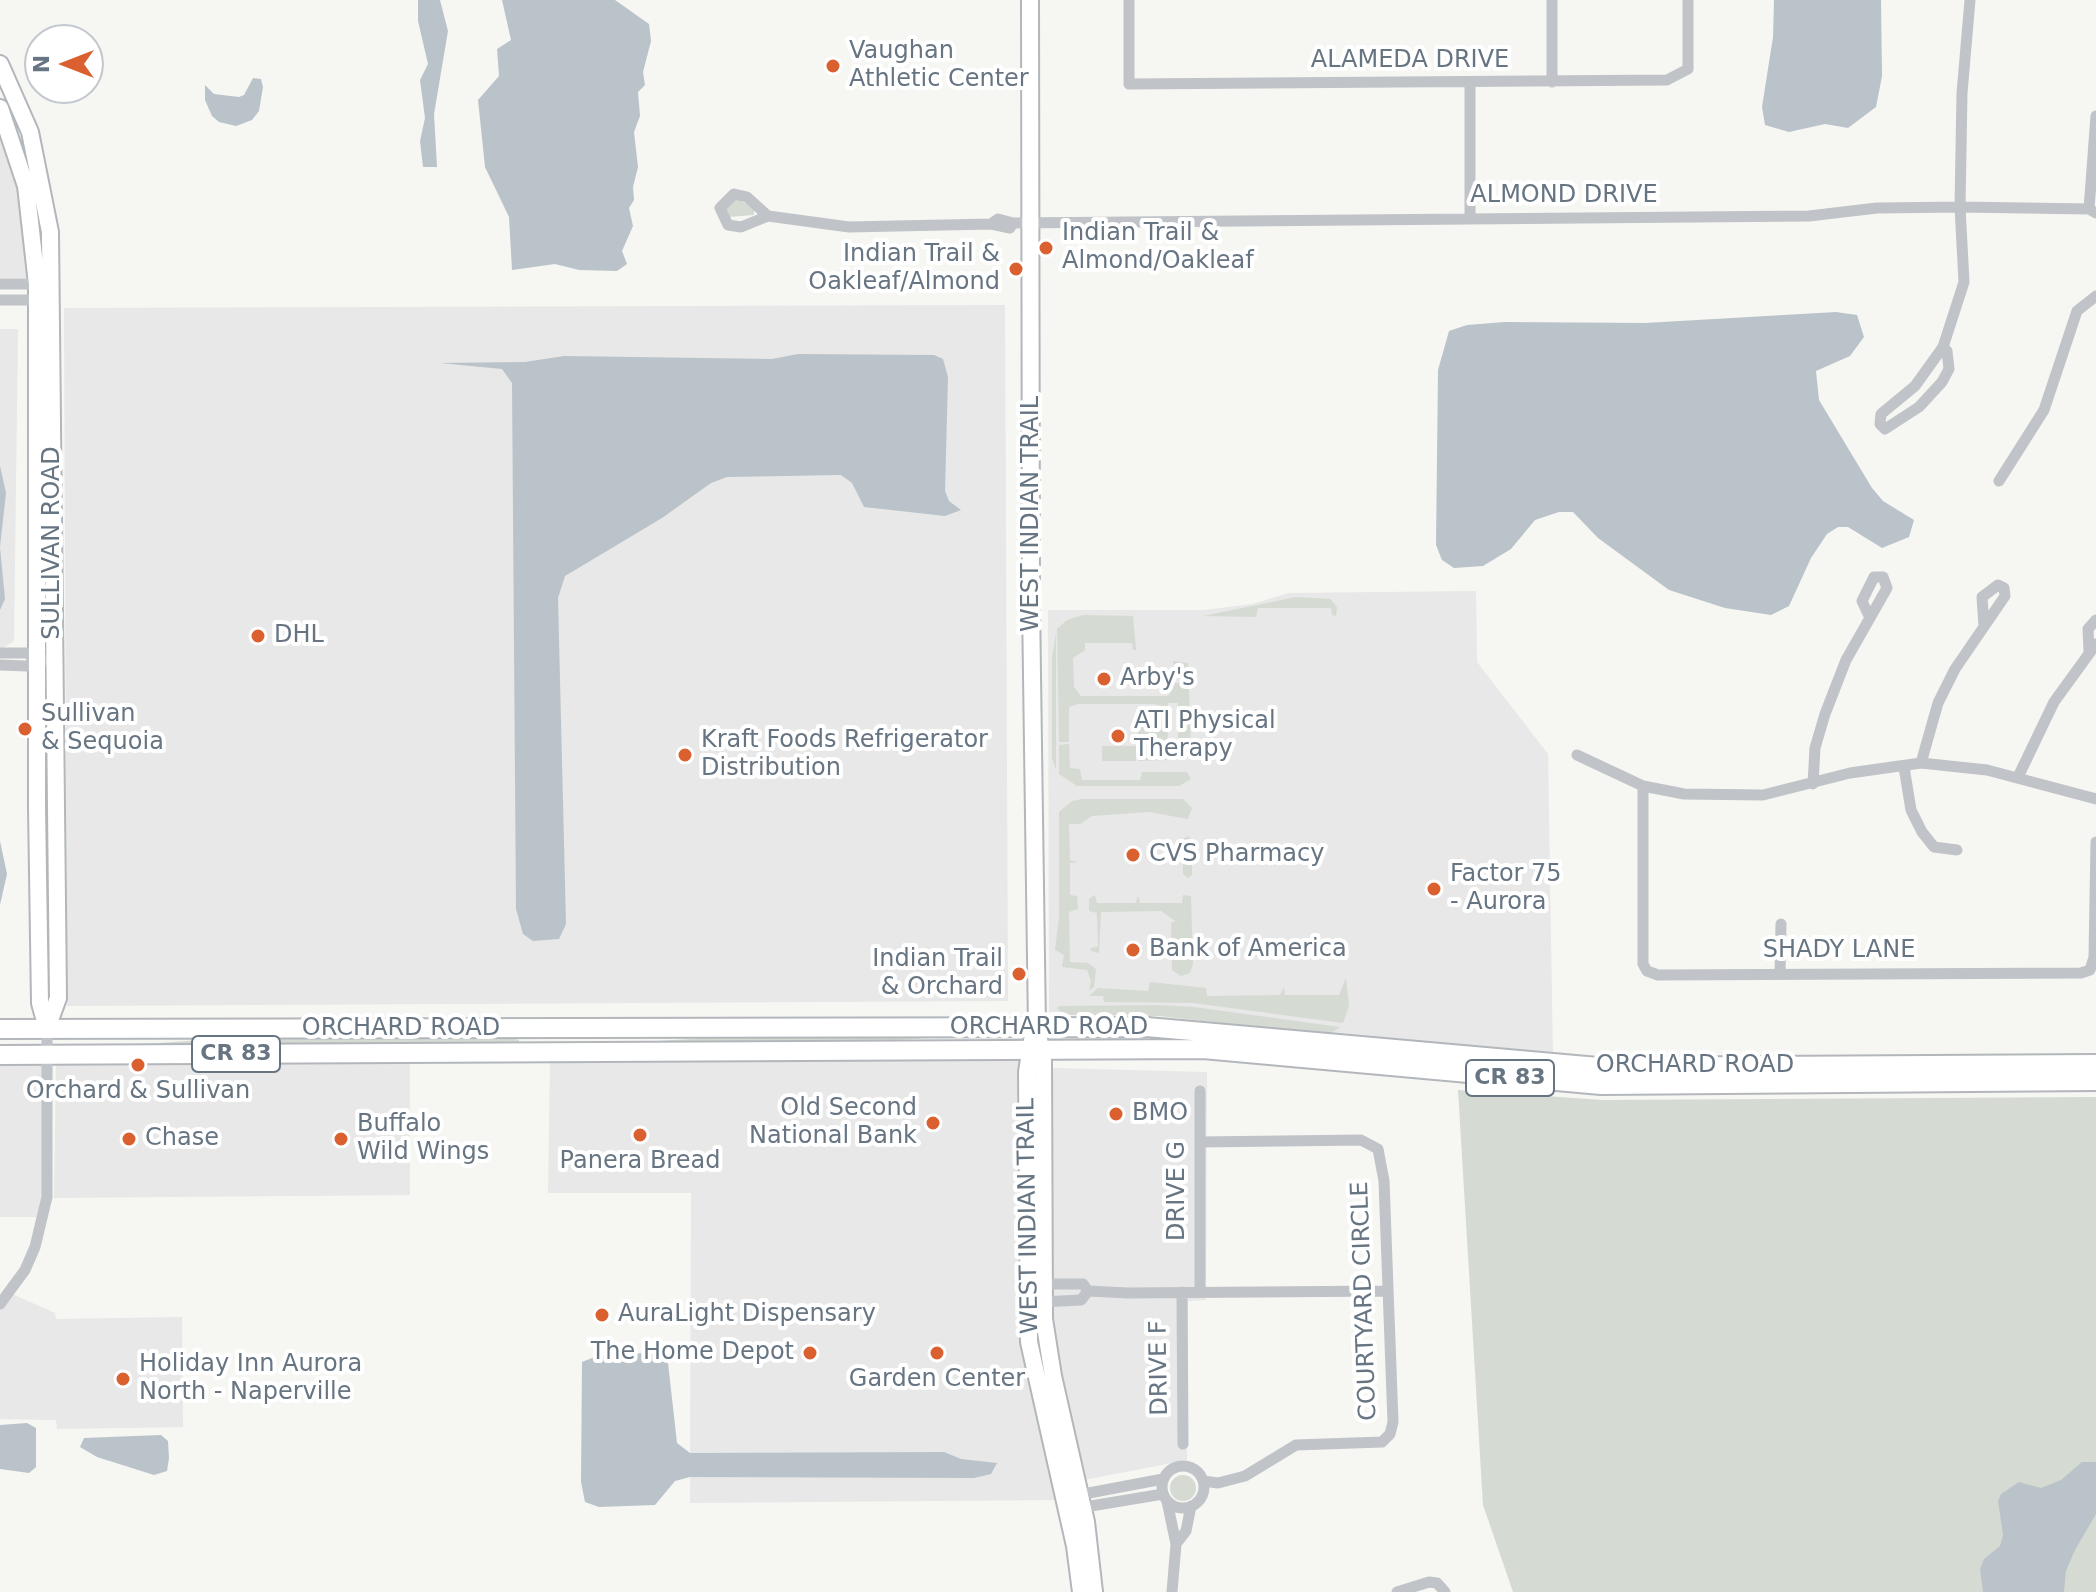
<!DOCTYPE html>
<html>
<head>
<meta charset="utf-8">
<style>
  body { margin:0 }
  #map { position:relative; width:2096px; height:1592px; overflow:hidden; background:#f6f6f3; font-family:"DejaVu Sans",sans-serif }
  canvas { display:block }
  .north { position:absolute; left:24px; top:24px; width:80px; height:80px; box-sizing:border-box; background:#fff; border:2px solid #c2c8cd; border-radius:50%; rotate:270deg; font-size:22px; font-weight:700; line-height:32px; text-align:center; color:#677583 }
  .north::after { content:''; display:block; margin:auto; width:28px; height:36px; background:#da612f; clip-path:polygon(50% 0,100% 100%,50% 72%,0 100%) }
</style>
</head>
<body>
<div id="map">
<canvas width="2096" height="1592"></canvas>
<div class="north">N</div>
</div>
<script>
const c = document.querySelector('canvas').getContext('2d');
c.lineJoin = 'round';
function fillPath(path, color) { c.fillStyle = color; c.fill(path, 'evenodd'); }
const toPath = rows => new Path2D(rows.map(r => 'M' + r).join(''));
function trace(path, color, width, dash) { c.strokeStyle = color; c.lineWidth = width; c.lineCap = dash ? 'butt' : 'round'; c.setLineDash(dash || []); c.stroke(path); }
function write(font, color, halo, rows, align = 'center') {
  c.font = font + ' "DejaVu Sans",sans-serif'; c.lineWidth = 8; c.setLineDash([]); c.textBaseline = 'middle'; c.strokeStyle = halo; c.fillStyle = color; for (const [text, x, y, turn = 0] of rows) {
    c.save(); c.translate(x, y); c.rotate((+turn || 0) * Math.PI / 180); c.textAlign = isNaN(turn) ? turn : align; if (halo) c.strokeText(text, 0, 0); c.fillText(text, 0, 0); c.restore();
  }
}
fillPath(toPath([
  [0,125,18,181,29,278,0,278],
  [1005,305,1008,1001,67,1006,64,308],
  [0,329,18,329,14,641,0,650],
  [1476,591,1477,662,1548,754,1553,1060,1176,1016,1049,1012,1048,610,1204,610,1252,604,1289,593],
  [0,1059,43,1059,43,1195,39,1217,0,1217],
  [56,1059,410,1059,410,1195,54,1198],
  [1021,1060,1019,1265,1022,1334,1059,1500,690,1503,691,1193,548,1193,550,1062],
  [1052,1068,1207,1072,1206,1300,1188,1301,1187,1460,1084,1480,1057,1368,1048,1265],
  [12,1294,55,1313,56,1319,182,1317,183,1427,57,1429,56,1420,0,1419,0,1308]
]), '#e7e8e7');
fillPath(toPath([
  [731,199,740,200,754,209,754,215,729,217,725,205],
  [1296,597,1330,599,1337,607,1336,616,1332,615,1331,608,1258,608,1256,617,1203,616],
  [1083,615,1133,616,1136,650,1133,650,1132,643,1085,643,1085,650,1073,658,1074,687,1081,696,1168,696,1174,683,1181,683,1181,667,1174,667,1173,661,1188,663,1191,749,1188,757,1183,758,1178,753,1178,703,1168,703,1168,708,1155,704,1078,704,1069,707,1069,742,1059,742,1057,629,1067,620],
  [1056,633,1056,770,1052,758,1052,658],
  [1163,718,1168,727,1167,760,1138,761,1138,722,1160,722],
  [1069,744,1070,768,1080,769,1082,780,1140,780,1142,772,1187,772,1191,779,1179,786,1077,786,1059,774,1059,745],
  [1102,746,1136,746,1136,761,1102,761],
  [47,787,50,846,50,920,47,920,43,788],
  [1082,799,1183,799,1192,808,1188,819,1149,812,1092,816,1080,824,1069,824,1070,860,1078,862,1070,863,1070,895,1077,896,1078,909,1069,912,1070,962,1088,963,1096,969,1094,987,1089,991,1091,981,1087,970,1062,967,1064,955,1055,950,1059,917,1059,812,1072,801],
  [1188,836,1192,840,1192,875,1188,878,1183,874,1183,839],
  [1095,895,1097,903,1136,903,1138,895,1140,903,1182,903,1183,895,1191,896,1193,964,1190,973,1181,976,1172,970,1171,923,1175,921,1161,911,1101,912,1099,953,1091,951,1090,948,1098,947,1097,913,1089,911,1089,899],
  [1346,978,1349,1006,1343,1023,1193,1003,1104,1002,1103,996,1089,996,1098,988,1148,991,1150,982,1206,988,1207,996,1280,995,1284,987,1285,995,1339,995],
  [1159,1005,1194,1007,1340,1027,1328,1035,1158,1016,1067,1015,1057,1009,1059,1006],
  [776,1034,978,1035,799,1046,590,1045],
  [500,1035,519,1040,519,1047,103,1047,257,1036],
  [1458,1090,1603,1100,2096,1097,2096,1592,1513,1592,1483,1505],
  '1170 1488a13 13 0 1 1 26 0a13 13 0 1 1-26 0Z'
]), '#d5dbd3');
fillPath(toPath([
  [418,0,440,0,448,31,434,114,437,167,423,167,420,141,425,118,420,80,428,64,418,21],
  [502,0,615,0,649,24,651,41,643,72,645,85,638,92,640,116,634,132,638,167,633,187,634,200,629,208,633,226,622,251,627,264,617,271,579,270,555,264,512,270,509,217,485,167,478,100,499,76,497,49,511,40],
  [1774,0,1881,0,1882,76,1876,107,1848,128,1825,124,1789,132,1765,125,1762,107,1773,37],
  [253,78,261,79,263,87,259,111,252,120,236,126,219,122,212,116,205,100,205,85,214,94,239,97,244,95],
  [1836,312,1857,315,1864,337,1850,356,1816,371,1819,400,1872,488,1883,501,1914,520,1909,537,1882,548,1848,527,1838,527,1827,534,1811,558,1789,606,1771,615,1725,608,1669,590,1598,538,1573,512,1559,512,1535,520,1511,549,1483,566,1454,568,1442,560,1436,545,1438,370,1449,331,1467,325,1505,322,1645,323],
  [798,354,934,355,943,359,948,377,945,491,949,501,961,510,945,516,864,507,852,483,841,475,727,477,711,483,662,518,565,576,558,598,566,924,559,939,533,941,523,934,516,909,512,383,502,369,440,363,525,362,564,356,772,359],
  [0,466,6,493,0,547,5,599,0,610],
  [0,841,7,874,0,905],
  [660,1352,668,1363,677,1443,690,1453,944,1452,961,1459,997,1463,991,1474,974,1478,690,1477,675,1481,655,1505,599,1507,585,1502,581,1482,582,1362,597,1356],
  [27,1423,36,1428,36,1467,29,1473,0,1469,0,1425],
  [161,1435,168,1441,169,1458,167,1471,154,1475,97,1457,80,1447,84,1438],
  [2082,1462,2096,1462,2096,1514,2075,1550,2066,1571,2064,1592,1983,1592,1980,1569,1984,1559,2000,1546,2003,1535,1998,1501,2001,1494,2019,1482,2041,1488,2061,1480]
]), '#bac3c9');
const secondary = toPath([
  [1030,0,1031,604,1037,1028,1043,1061,1044,1319,1053,1376,1086,1522,1094,1592],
  [0,64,30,132,50,232,58,998,47,1028],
  [0,108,26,186,37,284,37,807,40,1003,47,1028],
  [1032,1040,1027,1072,1029,1342,1075,1546,1081,1592]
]);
const primary = toPath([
  [0,1029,1147,1027,1598,1067,2096,1064],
  [0,1055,1203,1049,1601,1085,2096,1081]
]);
trace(secondary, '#b2b7bc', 20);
trace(primary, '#b3b7bb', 22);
trace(toPath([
  [1129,0,1129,84,1667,80,1688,69,1688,0],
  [1552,0,1552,82],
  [1470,82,1470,218],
  [734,194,747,197,768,216,741,227,728,225,720,208,734,194],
  [2089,209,2096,116],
  [768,216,849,227,991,224,1010,228,1013,223],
  [991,224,998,219,1013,223,1809,216,1877,208,1960,207,2089,209,2096,213],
  [0,284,37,284,42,288],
  [0,300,40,300],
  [1943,347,1947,351,1949,369,1942,382,1919,407,1885,429,1880,424,1881,414,1915,386,1943,347,1964,282,1960,207,1962,93,1970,0],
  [1999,481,2044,410,2077,311,2096,296],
  [2089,651,2088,629,2096,620],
  [0,653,27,653,37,660],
  [0,665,27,666,37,660,53,660],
  [1577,755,1643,786,1684,794,1763,795,1850,773,1921,763,1987,770,2096,799],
  [1921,763,1938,703,1955,669,2005,596,2004,588,1998,585,1982,597,1984,626],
  [1904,767,1911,810,1922,832,1934,847,1957,850],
  [2018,777,2054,702,2096,644],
  [1813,784,1815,748,1825,714,1846,660,1887,588,1883,577,1874,577,1862,601,1870,618],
  [1643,786,1643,964,1647,971,1658,975,2081,973,2090,970,2094,957,2096,842],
  [1780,973,1781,924],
  [1201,1142,1361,1140,1378,1149,1384,1181,1393,1422,1390,1434,1382,1442,1296,1445,1245,1476,1218,1483,1203,1481],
  [1040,1284,1083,1284,1088,1291,1128,1293,1388,1291],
  [1182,1292,1183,1444],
  [1200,1292,1200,1091],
  [1041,1302,1081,1300,1088,1291],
  [0,1304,25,1270,35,1247,47,1197,47,1028],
  '1162 1487a21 21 0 1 1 42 0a21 21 0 1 1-42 0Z',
  [1073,1496,1163,1479],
  [1167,1501,1176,1544,1172,1592],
  [1079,1508,1163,1494],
  [1176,1544,1186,1531,1191,1506],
  [1397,1592,1429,1582,1437,1583,1445,1592]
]), '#c0c3c7', 11);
trace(secondary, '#fff', 16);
trace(primary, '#fff', 18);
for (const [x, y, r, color] of [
  [833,66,8,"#da612f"],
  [1046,248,8,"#da612f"],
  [1016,269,8,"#da612f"],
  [258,636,8,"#da612f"],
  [1104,679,8,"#da612f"],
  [25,729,8,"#da612f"],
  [1118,736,8,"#da612f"],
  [685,755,8,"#da612f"],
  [1133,855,8,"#da612f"],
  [1434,889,8,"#da612f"],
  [1133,950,8,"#da612f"],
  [1019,974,8,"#da612f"],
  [138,1065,8,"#da612f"],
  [1116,1114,8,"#da612f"],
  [933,1123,8,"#da612f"],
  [640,1135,8,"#da612f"],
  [129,1139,8,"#da612f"],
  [341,1139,8,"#da612f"],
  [602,1315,8,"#da612f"],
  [810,1353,8,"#da612f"],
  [937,1353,8,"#da612f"],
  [123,1379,8,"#da612f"]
]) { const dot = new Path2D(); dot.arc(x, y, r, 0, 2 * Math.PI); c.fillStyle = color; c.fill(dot); trace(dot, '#fff', 3); }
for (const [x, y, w] of [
  [236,1054,88],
  [1510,1078,88]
]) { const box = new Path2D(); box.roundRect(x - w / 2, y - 18, w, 36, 6); c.fillStyle = '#fff'; c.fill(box); trace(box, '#677583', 2); }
write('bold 22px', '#677583', null, [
  ["CR 83",236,1054],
  ["CR 83",1510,1078]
]);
write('24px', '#677583', '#fff', [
  ["Vaughan",849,52],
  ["Athletic Center",849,80],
  ["Indian Trail &",1062,234],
  ["Almond/Oakleaf",1062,262],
  ["Indian Trail &",1000,255,"right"],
  ["Oakleaf/Almond",1000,283,"right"],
  ["DHL",274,636],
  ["Arby's",1120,679],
  ["Sullivan",41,715],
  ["& Sequoia",41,743],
  ["ATI Physical",1134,722],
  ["Therapy",1134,750],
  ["Kraft Foods Refrigerator",701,741],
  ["Distribution",701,769],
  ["CVS Pharmacy",1149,855],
  ["Factor 75",1450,875],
  ["- Aurora",1450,903],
  ["Bank of America",1149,950],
  ["Indian Trail",1003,960,"right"],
  ["& Orchard",1003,988,"right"],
  ["Orchard & Sullivan",138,1092,"center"],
  ["Old Second",917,1109,"right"],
  ["National Bank",917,1137,"right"],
  ["BMO",1132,1114],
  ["Buffalo",357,1125],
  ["Wild Wings",357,1153],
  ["Chase",145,1139],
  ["Panera Bread",640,1162,"center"],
  ["AuraLight Dispensary",618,1315],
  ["The Home Depot",794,1353,"right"],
  ["Holiday Inn Aurora",139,1365],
  ["North - Naperville",139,1393],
  ["Garden Center",937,1380,"center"]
], 'left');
write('24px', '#677583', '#fff', [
  ["ALAMEDA DRIVE",1410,61],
  ["ALMOND DRIVE",1564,196],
  ["WEST INDIAN TRAIL",1032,514,-90],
  ["SULLIVAN ROAD",53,543,-90],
  ["SHADY LANE",1839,951],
  ["ORCHARD ROAD",1049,1028],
  ["ORCHARD ROAD",401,1029],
  ["ORCHARD ROAD",1695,1066],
  ["DRIVE G",1178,1191,-90],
  ["WEST INDIAN TRAIL",1029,1216,-91],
  ["COURTYARD CIRCLE",1365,1301,-92],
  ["DRIVE F",1160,1368,-91]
]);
</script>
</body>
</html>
